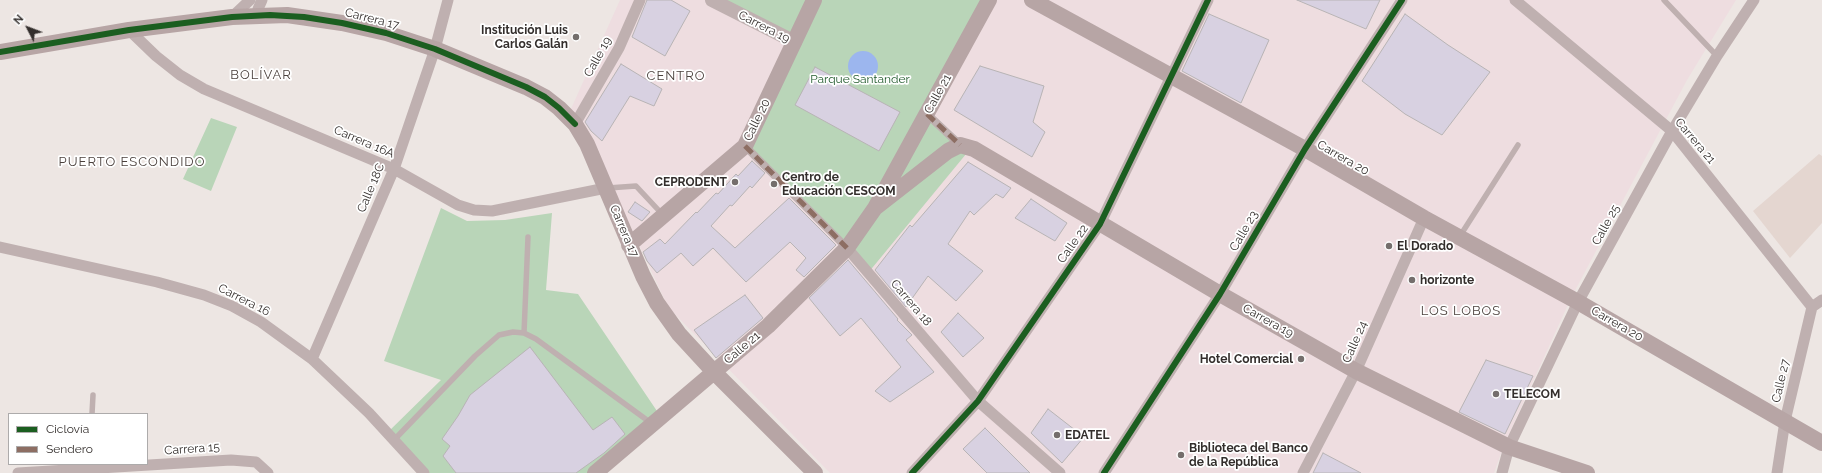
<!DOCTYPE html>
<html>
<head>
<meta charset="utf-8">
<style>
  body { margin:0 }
  #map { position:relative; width:1822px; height:473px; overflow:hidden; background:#ede6e3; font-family:Raleway,sans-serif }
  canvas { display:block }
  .legend { position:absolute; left:8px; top:413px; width:140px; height:52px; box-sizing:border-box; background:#fff; border:1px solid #adabab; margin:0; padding:5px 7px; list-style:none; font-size:12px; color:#332e2c }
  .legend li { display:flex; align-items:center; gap:8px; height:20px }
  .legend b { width:20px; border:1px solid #adabab }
  .north { position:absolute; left:8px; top:8px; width:40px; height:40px; -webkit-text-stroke:3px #fff; paint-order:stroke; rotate:312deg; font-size:11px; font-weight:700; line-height:16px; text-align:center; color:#332e2c }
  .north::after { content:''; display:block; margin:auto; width:14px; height:18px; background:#332e2c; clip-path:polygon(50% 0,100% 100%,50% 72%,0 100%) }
</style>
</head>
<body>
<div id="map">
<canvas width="1822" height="473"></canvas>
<ul class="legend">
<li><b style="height:5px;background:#1b5e20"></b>Ciclovía</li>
<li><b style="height:5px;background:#8d6e63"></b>Sendero</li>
</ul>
<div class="north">N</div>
</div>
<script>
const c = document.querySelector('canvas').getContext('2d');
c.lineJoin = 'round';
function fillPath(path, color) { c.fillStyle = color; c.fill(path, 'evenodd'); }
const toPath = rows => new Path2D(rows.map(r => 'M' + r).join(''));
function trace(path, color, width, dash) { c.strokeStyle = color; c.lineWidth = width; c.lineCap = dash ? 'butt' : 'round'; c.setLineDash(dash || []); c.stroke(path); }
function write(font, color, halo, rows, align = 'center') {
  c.font = font + ' Raleway,sans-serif'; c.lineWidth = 3.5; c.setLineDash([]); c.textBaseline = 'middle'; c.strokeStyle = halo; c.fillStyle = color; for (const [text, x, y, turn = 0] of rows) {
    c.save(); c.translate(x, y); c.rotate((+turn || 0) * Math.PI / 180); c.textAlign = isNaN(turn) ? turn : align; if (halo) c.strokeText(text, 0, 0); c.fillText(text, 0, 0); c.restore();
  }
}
fillPath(toPath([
  [620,0,1736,0,1687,80,1571,298,1504,445,1494,473,830,473,668,307,583,125,570,111]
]), '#eedde0');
fillPath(toPath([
  [1819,154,1822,156,1822,223,1790,258,1753,211]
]), '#e4d6d0');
fillPath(toPath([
  [712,0,989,0,927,114,971,148,868,273,745,146,793,42],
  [211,118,237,127,211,191,183,179],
  [441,208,467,221,505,220,552,213,546,290,578,294,661,417,592,473,424,473,387,433,441,380,384,361]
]), '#b9d5b8');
fillPath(toPath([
  '848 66a15 15 0 1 1 30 0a15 15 0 1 1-30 0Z'
]), '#9cb6ee');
const building = toPath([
  [647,0,671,0,690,11,665,56,632,37,647,0],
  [1297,0,1380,0,1366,29,1297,0],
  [1209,14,1269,40,1241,103,1182,71,1209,14],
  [1405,14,1448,45,1490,72,1442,135,1405,114,1362,81,1405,14],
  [621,64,662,89,654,106,630,96,602,141,591,131,585,122,621,64],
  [980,66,1044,86,1033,122,1045,132,1032,157,954,110,980,66],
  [815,67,900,112,879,151,795,105,815,67],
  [752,161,765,173,752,188,750,186,732,206,730,205,711,226,735,248,789,198,836,245,804,277,796,270,806,258,790,242,746,282,713,248,693,266,681,253,657,273,647,261,643,252,660,239,665,244,696,212,697,213,716,193,718,194,736,174,738,176,752,161],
  [968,162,1011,188,1003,198,996,194,974,215,970,211,948,244,983,271,956,301,928,276,906,307,875,270,910,225,912,227,968,162],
  [1031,199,1067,223,1055,241,1015,218,1031,199],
  [635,202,650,212,642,221,628,212,635,202],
  [848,260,898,319,897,320,912,335,906,340,934,372,890,402,875,391,901,367,861,318,840,336,809,298,848,260],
  [745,295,763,318,716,358,694,330,745,295],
  [958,313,984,338,963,357,941,332,958,313],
  [530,347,593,430,612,417,625,434,604,453,576,473,456,473,443,456,450,446,442,439,458,416,470,395,530,347],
  [1486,360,1533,376,1505,434,1459,412,1486,360],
  [1048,409,1084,437,1062,463,1031,433,1048,409],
  [985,428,1030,473,987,473,963,449,985,428],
  [1323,453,1361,473,1313,473,1323,453]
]);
fillPath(building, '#d8d1e1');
trace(building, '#b8b4b5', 1);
trace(toPath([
  [1664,0,1717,56],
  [608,188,636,186,663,215],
  [1460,236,1518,145],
  [524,333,528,237],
  [92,414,93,395],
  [394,440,475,356,499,335,513,332,524,333,536,339,651,423]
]), '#bfb0b0', 5.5);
trace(toPath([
  [927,114,960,145],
  [745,146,847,248]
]), '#bfb0b0', 8);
trace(toPath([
  [1515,0,1672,131,1812,307],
  [257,16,258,9,262,0],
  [232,17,250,0],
  [129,30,156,56,180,75,204,89,394,169,458,205,474,210,492,211,606,188],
  [575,124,619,48,640,0],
  [0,247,157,282,204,295,232,306,261,322,312,359,369,413,424,473],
  [847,248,978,401,1060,473],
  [312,359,394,169,435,49,448,0],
  [18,473,231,460,256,462,268,473],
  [912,473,978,401,1100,224,1208,0],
  [1104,473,1220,294,1305,149,1402,0],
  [1303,473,1356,371,1424,218],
  [1502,473,1509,447,1578,302,1672,131,1717,56,1754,0],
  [1777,473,1785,421,1812,307,1822,300]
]), '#bfb0b0', 11);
trace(toPath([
  [712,0,795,42]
]), '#bfb0b0', 14);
trace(toPath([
  [1032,0,1305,149,1424,218,1578,302,1822,443],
  [0,52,129,30,232,17,287,15,342,23,386,33,435,49,526,87,545,97,559,108,575,124,587,144,643,276,657,303,679,334,714,372,815,473],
  [875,208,948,151,960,145,974,149,1220,294,1356,371,1509,447,1587,473],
  [629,245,745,146,814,0],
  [595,473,768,326,847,248,875,208,989,0]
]), '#b7a5a5', 16);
trace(toPath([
  [927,114,960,145],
  [745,146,847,248]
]), '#8d6e63', 5, [10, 5]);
trace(toPath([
  [0,52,129,30,232,17,270,15,304,17,342,23,386,33,435,49,526,87,545,97,559,108,575,124],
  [912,473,978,401,1100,224,1208,0],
  [1104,473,1220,294,1305,149,1402,0]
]), '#1b5e20', 6);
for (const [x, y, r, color] of [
  [576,37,4,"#746e6c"],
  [735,182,4,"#746e6c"],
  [774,184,4,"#746e6c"],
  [1389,246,4,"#746e6c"],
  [1412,280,4,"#746e6c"],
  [1301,359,4,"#746e6c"],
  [1496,394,4,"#746e6c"],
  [1057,435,4,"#746e6c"],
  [1181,455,4,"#746e6c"]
]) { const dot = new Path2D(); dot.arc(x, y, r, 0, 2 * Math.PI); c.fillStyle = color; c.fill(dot); trace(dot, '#fff', 1.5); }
write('12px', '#332e2c', '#fff', [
  ["Carrera 17",372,19,14],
  ["Carrera 19",764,27,27],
  ["Calle 19",598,57,-61],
  ["Calle 21",938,94,-61],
  ["Calle 20",757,120,-64],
  ["Carrera 21",1695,141,50],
  ["Carrera 16A",364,142,23],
  ["Carrera 20",1343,158,30],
  ["Calle 18C",371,188,-67],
  ["Calle 25",1606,225,-61],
  ["Carrera 17",624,231,67],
  ["Calle 23",1244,231,-60],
  ["Calle 22",1073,244,-55],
  ["Carrera 16",244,300,27],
  ["Carrera 18",911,303,50],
  ["Carrera 19",1268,321,29],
  ["Carrera 20",1617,324,30],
  ["Calle 24",1355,342,-66],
  ["Calle 21",742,348,-40],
  ["Calle 27",1781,381,-77],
  ["Carrera 15",192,449,-4]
]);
write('bold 12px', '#332e2c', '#fff', [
  ["Institución Luis",568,30,"right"],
  ["Carlos Galán",568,44,"right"],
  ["Centro de",782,177],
  ["Educación CESCOM",782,191],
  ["CEPRODENT",727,182,"right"],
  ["El Dorado",1397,246],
  ["horizonte",1420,280],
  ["Hotel Comercial",1293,359,"right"],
  ["TELECOM",1504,394],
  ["EDATEL",1065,435],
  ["Biblioteca del Banco",1189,448],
  ["de la República",1189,462]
], 'left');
write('12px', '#215a2c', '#fff', [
  ["Parque Santander",860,79]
]);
c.letterSpacing = '1px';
write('13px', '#4b413d', '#fff', [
  ["BOLÍVAR",261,75],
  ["CENTRO",676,76],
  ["PUERTO ESCONDIDO",132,162],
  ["LOS LOBOS",1461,311]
]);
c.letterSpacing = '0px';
</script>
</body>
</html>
